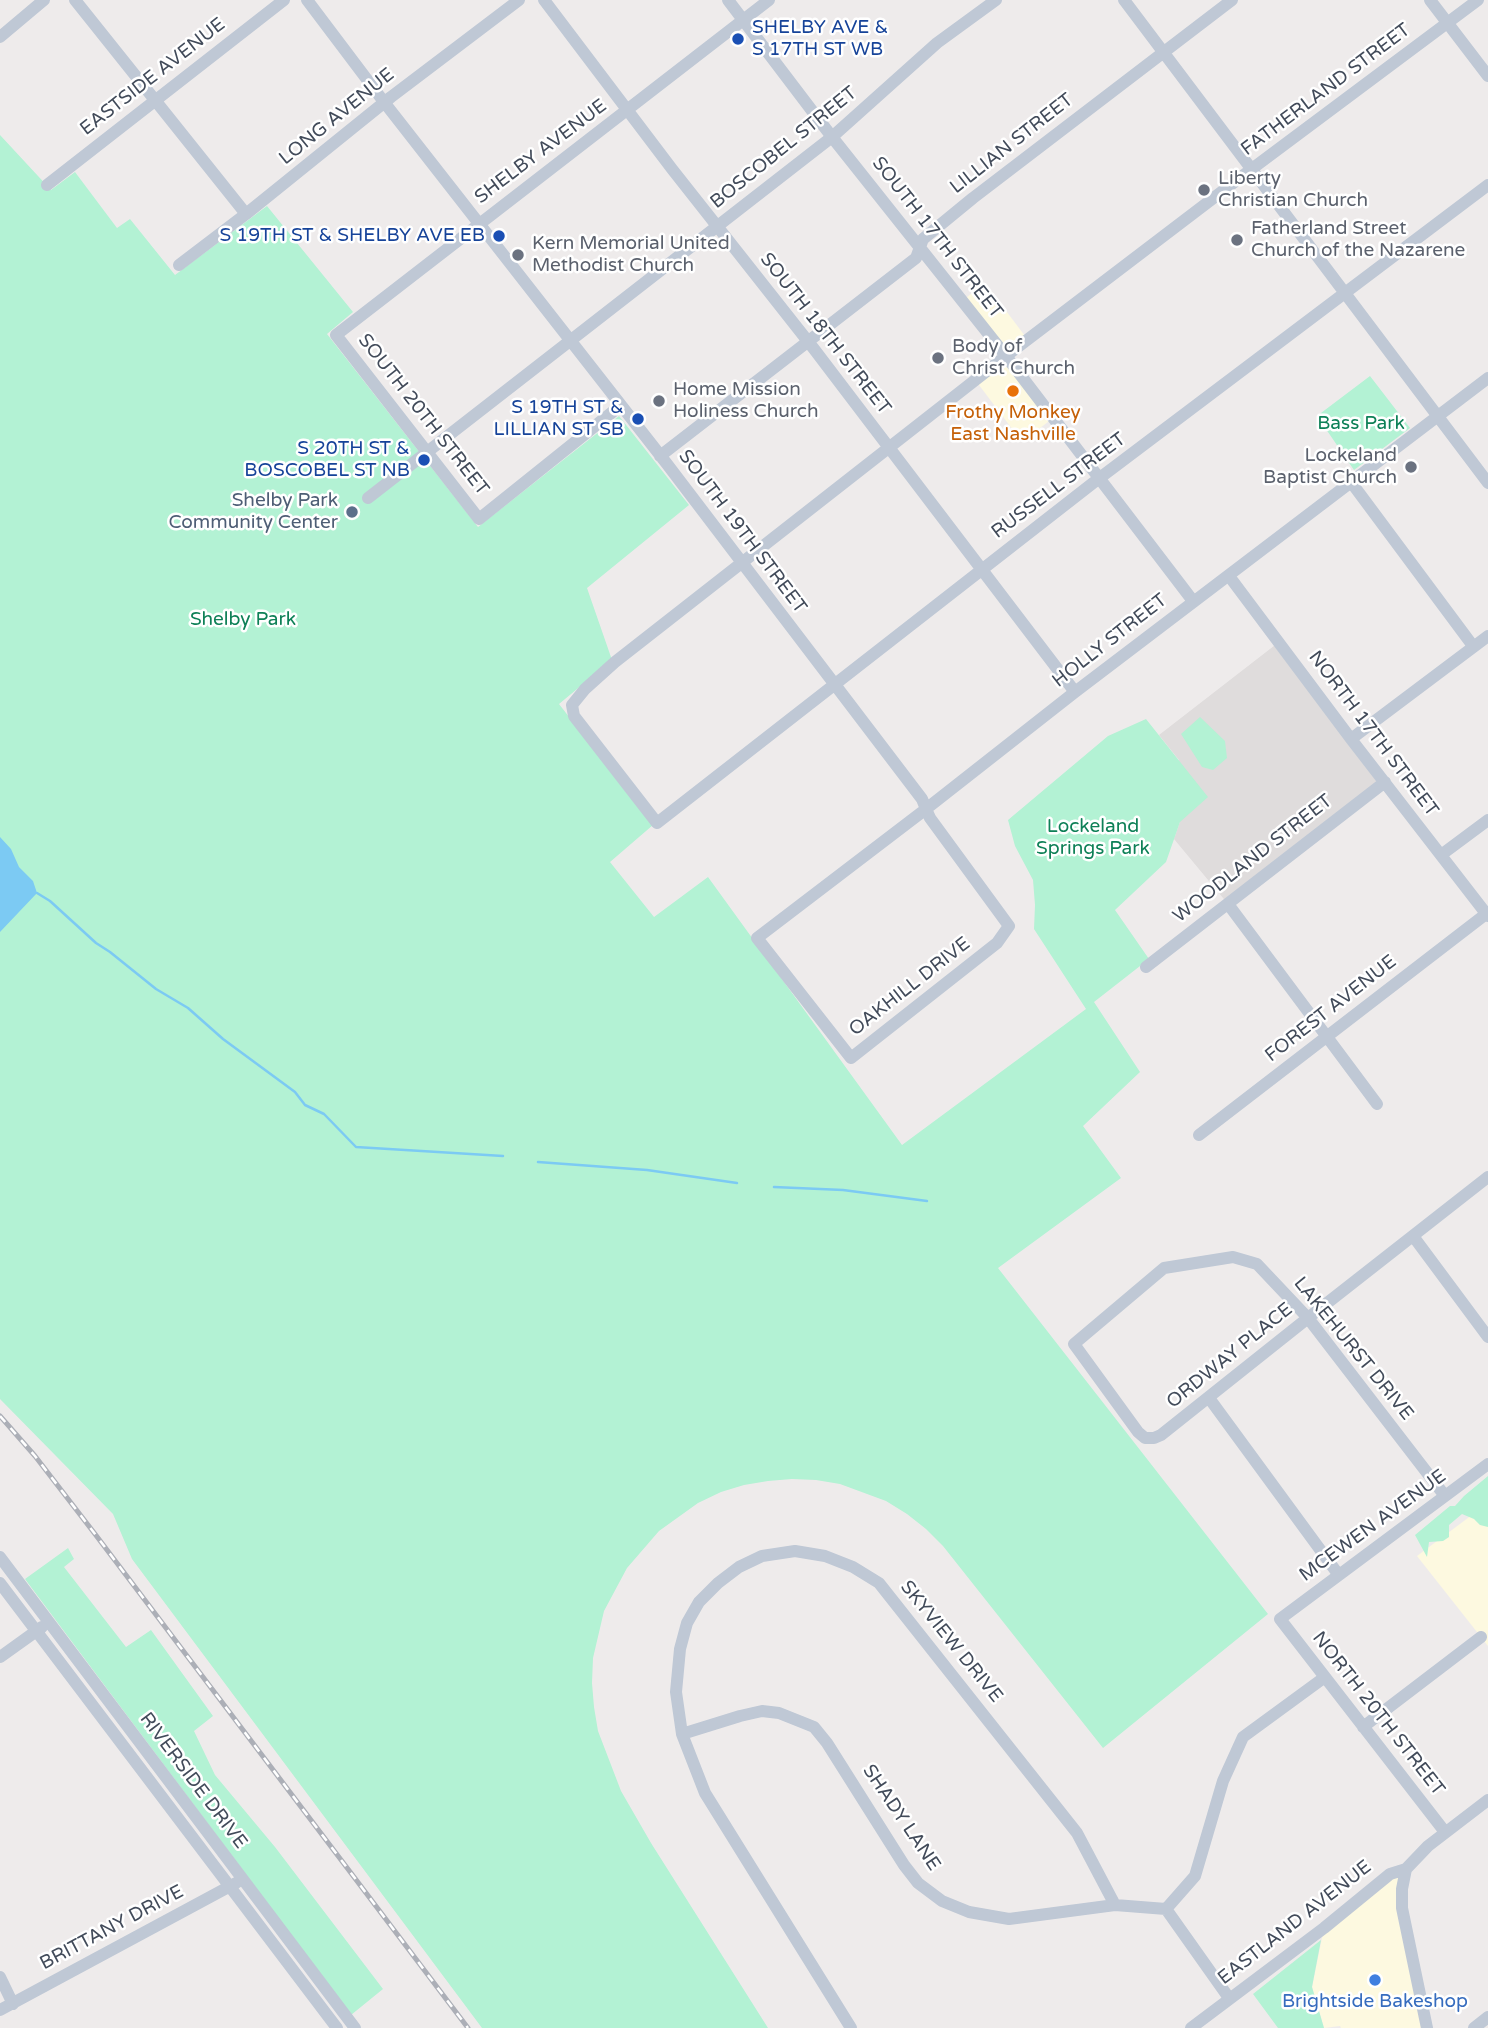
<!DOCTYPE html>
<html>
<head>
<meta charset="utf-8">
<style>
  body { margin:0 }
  canvas { display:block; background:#eeebeb }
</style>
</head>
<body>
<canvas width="1488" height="2028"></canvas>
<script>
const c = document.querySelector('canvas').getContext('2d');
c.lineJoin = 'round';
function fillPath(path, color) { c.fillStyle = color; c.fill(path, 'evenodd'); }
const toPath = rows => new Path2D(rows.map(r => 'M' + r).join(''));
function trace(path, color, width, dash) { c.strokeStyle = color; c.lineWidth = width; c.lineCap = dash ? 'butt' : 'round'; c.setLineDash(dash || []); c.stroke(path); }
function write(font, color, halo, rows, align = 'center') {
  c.font = font + ' "Varela Round",sans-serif'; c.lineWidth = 5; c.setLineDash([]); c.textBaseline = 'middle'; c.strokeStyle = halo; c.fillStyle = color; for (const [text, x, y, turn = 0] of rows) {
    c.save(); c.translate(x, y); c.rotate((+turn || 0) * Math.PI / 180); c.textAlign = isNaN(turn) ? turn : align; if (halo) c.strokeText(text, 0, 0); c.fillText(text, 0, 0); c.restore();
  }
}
fillPath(toPath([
  [985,283,1028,340,1006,356,1053,418,1022,442,976,381,1006,356,962,301],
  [1476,1512,1488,1522,1488,1646,1417,1556],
  [1406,1869,1402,1889,1427,2028,1341,2028,1340,2026,1324,2028,1312,1987,1324,1928]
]), '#fdf9e0');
fillPath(toPath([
  [1279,642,1385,782,1228,904,1174,839,1180,822,1179,760,1159,735]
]), '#dfdcdc');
fillPath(toPath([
  [0,135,51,190,75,172,117,228,130,219,175,275,267,206,353,312,327,334,478,527,619,416,689,505,587,588,612,660,559,704,653,825,610,862,654,917,708,877,902,1145,1086,1009,1034,929,1035,905,1033,880,1015,846,1008,820,1108,736,1146,719,1208,797,1180,822,1166,862,1115,910,1149,959,1094,1002,1140,1072,1083,1126,1121,1178,998,1268,1268,1614,1103,1748,943,1546,926,1529,907,1514,886,1501,840,1484,816,1480,792,1479,768,1481,744,1485,721,1492,698,1503,659,1531,627,1568,604,1611,593,1658,592,1683,594,1707,598,1731,621,1791,651,1843,768,2028,482,2028,132,1559,113,1514,0,1399],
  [1370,376,1410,428,1354,470,1317,416],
  [1200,717,1225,741,1227,758,1213,770,1202,767,1181,734],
  [1488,1476,1488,1527,1480,1525,1474,1519,1462,1514,1449,1525,1449,1537,1443,1541,1429,1542,1427,1557,1415,1535,1450,1506,1455,1506,1464,1496],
  [68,1548,74,1559,64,1567,126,1647,151,1630,213,1716,194,1731,215,1775,275,1847,383,1989,351,2015,25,1579],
  [1321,1940,1312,1987,1324,2028,1278,2028,1253,1994]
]), '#b3f2d4');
fillPath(toPath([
  [0,837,11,849,19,867,33,881,37,893,0,932]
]), '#7ccaf3');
trace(toPath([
  [37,893,50,901,96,943,110,952,156,989,188,1008,223,1039,295,1092,305,1105,324,1114,356,1147,503,1156],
  [538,1162,647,1170,737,1183],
  [774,1187,843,1190,927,1201]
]), '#7ccaf3', 2.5);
trace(toPath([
  [75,0,246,214],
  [307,0,384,102,667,464,922,799,926,809,930,818,1009,926,997,943,851,1058,757,938,926,809,1075,692,1488,378],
  [544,0,672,169,814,349,1075,692],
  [728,0,832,137,1006,356,1193,601],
  [1124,0,1488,483],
  [1430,0,1488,76],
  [1478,0,1245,174,1006,356,615,662,585,689,572,705,574,716,657,823,1093,483,1488,185],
  [0,37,44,0],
  [47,185,284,0],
  [179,265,246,214,391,97,519,0],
  [620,406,479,519,336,335,769,0],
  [660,456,916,258,923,239,973,198,1232,0],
  [1351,482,1473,646],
  [368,498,832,137,937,43,996,0],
  [1229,576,1351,739,1488,916],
  [1351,739,1488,636],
  [1441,855,1488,820],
  [1228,904,1377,1104],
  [1146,967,1385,782],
  [1199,1135,1486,914],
  [1413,1236,1488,1337],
  [1209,1398,1338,1574],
  [1445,1496,1308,1318,1257,1264,1233,1257,1164,1268,1074,1344,1138,1432,1145,1438,1154,1438,1161,1435,1308,1318,1488,1177],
  [0,1557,355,2028],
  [0,1583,337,2028],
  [0,1657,42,1627],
  [1363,1727,1481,1637],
  [682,1734,740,1716,762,1711,779,1713,814,1727,827,1743,904,1865,918,1883,942,1901,969,1912,1009,1919,1115,1905,1166,1909],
  [1445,1832,1280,1619,1488,1464],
  [1406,1869,1402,1889,1402,1908,1427,2028],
  [1166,1909,1195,1876,1223,1781,1243,1737,1325,1677],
  [1166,1909,1229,1998],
  [0,1977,13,2004],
  [0,2010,236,1883],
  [851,2028,705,1793,682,1734,676,1692,680,1649,687,1623,699,1602,718,1583,739,1567,762,1556,795,1551,825,1556,853,1567,879,1583,1077,1833,1115,1905],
  [1191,2028,1324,1928,1390,1874,1406,1869,1428,1846,1488,1800],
  [1474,2028,1488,2017]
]), '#bfc8d5', 12);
const rail = toPath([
  [0,1416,35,1456,95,1534,468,2028]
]);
trace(rail, '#acafb7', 5);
trace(rail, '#fff', 2.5, [8]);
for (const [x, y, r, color] of [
  [738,39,7,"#1a4fb4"],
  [1204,190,7,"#6b7280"],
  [499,236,7,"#1a4fb4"],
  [1237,240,7,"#6b7280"],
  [518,255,7,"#6b7280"],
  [938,358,7,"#6b7280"],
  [1013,391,7,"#e8710a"],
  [659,401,7,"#6b7280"],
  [638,419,7,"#1a4fb4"],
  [424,460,7,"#1a4fb4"],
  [1411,467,7,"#6b7280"],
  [352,512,7,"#5c6f8a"],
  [1375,1980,7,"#3f7fe0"]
]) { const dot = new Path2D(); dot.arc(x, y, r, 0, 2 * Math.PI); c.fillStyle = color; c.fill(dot); trace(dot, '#fff', 2.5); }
write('19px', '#164399', '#fff', [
  ["SHELBY AVE &",752,28,"left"],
  ["S 17TH ST WB",752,50,"left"],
  ["S 19TH ST & SHELBY AVE EB",485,236],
  ["S 19TH ST &",624,408],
  ["LILLIAN ST SB",624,430],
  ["S 20TH ST &",410,449],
  ["BOSCOBEL ST NB",410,471]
], 'right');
write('19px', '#424b5a', '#fff', [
  ["EASTSIDE AVENUE",153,77,-38],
  ["FATHERLAND STREET",1326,90,-37],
  ["LONG AVENUE",337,117,-39],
  ["LILLIAN STREET",1012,144,-38],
  ["BOSCOBEL STREET",784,148,-39],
  ["SHELBY AVENUE",541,152,-37],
  ["SOUTH 17TH STREET",937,238,52],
  ["SOUTH 18TH STREET",825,334,52],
  ["SOUTH 20TH STREET",423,415,52],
  ["RUSSELL STREET",1059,486,-37],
  ["SOUTH 19TH STREET",742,532,53],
  ["HOLLY STREET",1110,641,-38],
  ["NORTH 17TH STREET",1373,734,53],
  ["WOODLAND STREET",1253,859,-38],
  ["OAKHILL DRIVE",910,987,-38],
  ["FOREST AVENUE",1331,1009,-38],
  ["LAKEHURST DRIVE",1353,1349,51],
  ["ORDWAY PLACE",1230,1356,-39],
  ["MCEWEN AVENUE",1373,1526,-36],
  ["SKYVIEW DRIVE",951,1642,51],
  ["NORTH 20TH STREET",1378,1714,52],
  ["RIVERSIDE DRIVE",193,1781,53],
  ["SHADY LANE",901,1818,56],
  ["EASTLAND AVENUE",1295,1923,-38],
  ["BRITTANY DRIVE",112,1928,-28]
]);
write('19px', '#5b616d', '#fff', [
  ["Liberty",1218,179],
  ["Christian Church",1218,201],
  ["Fatherland Street",1251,229],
  ["Church of the Nazarene",1251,251],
  ["Kern Memorial United",532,244],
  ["Methodist Church",532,266],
  ["Body of",952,347],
  ["Christ Church",952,369],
  ["Home Mission",673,390],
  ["Holiness Church",673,412],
  ["Lockeland",1397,456,"right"],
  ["Baptist Church",1397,478,"right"]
], 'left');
write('19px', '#c56008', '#fff', [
  ["Frothy Monkey",1013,413],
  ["East Nashville",1013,435]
]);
write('19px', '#0e8057', '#fff', [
  ["Bass Park",1361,424],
  ["Shelby Park",243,620],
  ["Lockeland",1093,827],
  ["Springs Park",1093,849]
]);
write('19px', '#4e5e75', '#fff', [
  ["Shelby Park",338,501],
  ["Community Center",338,523]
], 'right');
write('19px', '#366cbe', '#fff', [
  ["Brightside Bakeshop",1375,2002]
]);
</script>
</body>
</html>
